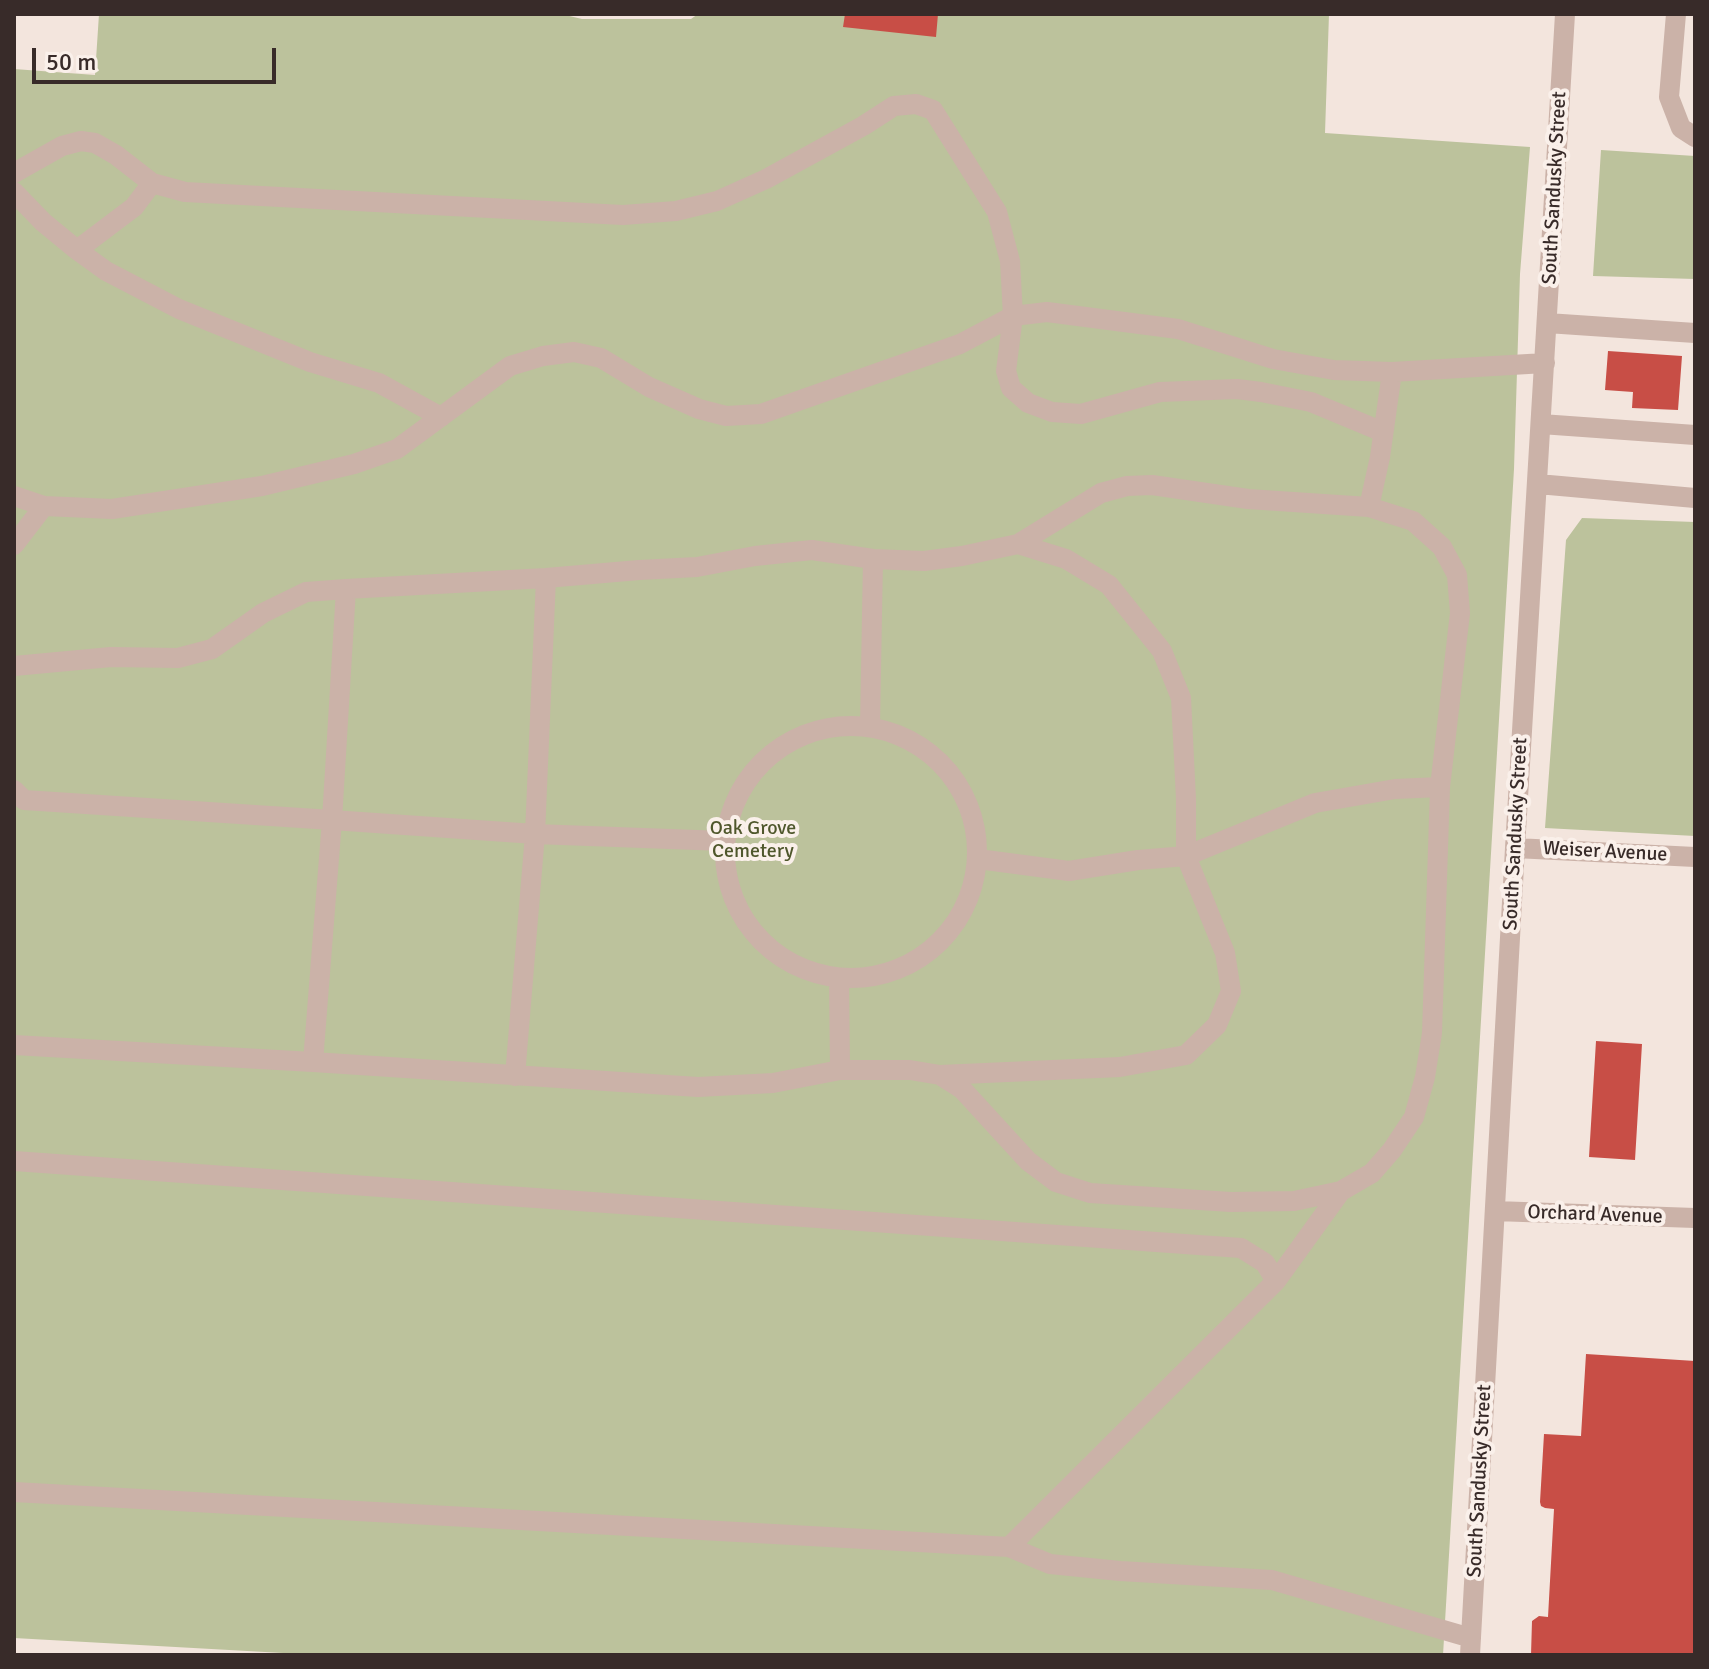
<!DOCTYPE html>
<html>
<head>
<meta charset="utf-8">
<style>
  body { margin:0 }
  #map { position:relative; width:1709px; height:1669px; overflow:hidden; background:#f3e5dd; font-family:Signika,sans-serif }
  canvas { display:block }
  .frame { position:absolute; inset:0; border:16px solid #382b29; pointer-events:none }
  .scale { position:absolute; left:32px; top:48px; width:244px; height:36px; box-sizing:border-box; border:4px solid #382b29; border-top:0; padding-left:10px; font-size:24px; line-height:28px; white-space:nowrap; color:#382b29; -webkit-text-stroke:6px #faf0ea; paint-order:stroke }
</style>
</head>
<body>
<div id="map">
<canvas width="1709" height="1669"></canvas>
<div class="frame"></div>
<div class="scale">50 m</div>
</div>
<script>
const c = document.querySelector('canvas').getContext('2d');
c.lineJoin = 'round';
function fillPath(path, color) { c.fillStyle = color; c.fill(path, 'evenodd'); }
const toPath = rows => new Path2D(rows.map(r => 'M' + r).join(''));
function trace(path, color, width, dash) { c.strokeStyle = color; c.lineWidth = width; c.lineCap = dash ? 'butt' : 'round'; c.setLineDash(dash || []); c.stroke(path); }
function write(font, color, halo, rows, align = 'center') {
  c.font = font + ' Signika,sans-serif'; c.lineWidth = 8; c.setLineDash([]); c.textBaseline = 'middle'; c.strokeStyle = halo; c.fillStyle = color; for (const [text, x, y, turn = 0] of rows) {
    c.save(); c.translate(x, y); c.rotate((+turn || 0) * Math.PI / 180); c.textAlign = isNaN(turn) ? turn : align; if (halo) c.strokeText(text, 0, 0); c.fillText(text, 0, 0); c.restore();
  }
}
fillPath(toPath([
  [99,14,561,14,582,19,691,19,698,14,1329,14,1325,133,1530,147,1520,274,1514,469,1443,1655,319,1655,14,1638,14,69,95,75],
  [1601,150,1695,156,1695,279,1593,276],
  [1582,518,1695,522,1695,836,1545,828,1566,540]
]), '#bcc29c');
fillPath(toPath([
  [845,14,938,14,936,37,843,27],
  [1608,351,1682,356,1678,410,1632,408,1633,392,1605,390],
  [1596,1041,1642,1044,1635,1160,1589,1157],
  [1586,1354,1695,1361,1695,1655,1531,1655,1532,1621,1539,1616,1548,1617,1554,1509,1545,1508,1541,1506,1540,1502,1544,1434,1581,1436]
]), '#c84e46');
trace(toPath([
  [1676,14,1669,97,1681,128,1695,137],
  [14,173,62,146,81,141,95,143,116,155,152,183,185,192,623,215,676,211,717,201,766,179,863,126,894,106,916,104,933,110,997,212,1010,261,1013,316,1047,312,1178,329,1273,359,1334,370,1392,372,1545,363],
  [14,192,43,222,77,250,134,207,152,183],
  [77,250,106,271,179,309,310,362,379,383,441,417],
  [1013,316,1006,371,1011,388,1028,403,1052,412,1081,414,1160,392,1237,389,1261,392,1311,402,1383,432],
  [1547,323,1695,333],
  [1541,424,1695,435],
  [1538,484,1695,498],
  [14,496,44,506,112,509,262,486,354,464,397,449,510,366,543,356,574,352,601,358,649,387,699,409,726,416,761,414,960,344,1013,316],
  [1369,507,1413,521,1442,547,1457,575,1460,613,1440,787],
  [14,545,44,506],
  [546,578,535,834,332,820,346,589,546,578,639,570,697,567,755,556,812,550,873,559,924,561,962,556,1018,544,1101,493,1127,486,1152,485,1248,499,1369,507,1380,457,1392,372],
  [14,666,111,657,178,658,212,649,263,613,306,592,346,589],
  '725 852a126 126 0 1 1 252 0a126 126 0 1 1-252 0Z',
  [870,726,873,559],
  [14,790,24,800,332,820,313,1062],
  [1515,848,1695,857],
  [978,859,1069,871,1138,860,1186,856,1186,799,1181,698,1162,651,1109,585,1066,559,1018,544],
  [839,978,840,1070,910,1070,940,1075,1120,1067,1186,1055,1217,1025,1231,991,1225,953,1186,856,1315,803,1395,789,1440,787,1432,1033,1425,1077,1414,1117,1392,1150,1372,1173,1341,1191,1294,1201,1231,1202,1090,1193,1056,1182,1028,1161,962,1089,940,1075],
  [14,1045,313,1062,698,1087,773,1083,840,1070],
  [515,1076,535,834,724,841],
  [14,1161,1241,1248,1265,1263,1276,1281,1341,1191],
  [1495,1211,1695,1218],
  [1276,1281,1009,1547,1050,1564,1120,1571,1272,1580,1471,1638],
  [14,1492,1009,1547],
  [1470,1655,1515,848,1565,14]
]), '#cbb2a8', 20);
write('20px', '#382b29', '#faf0ea', [
  ["South Sandusky Street",1555,188,-87],
  ["South Sandusky Street",1516,834,-87],
  ["Weiser Avenue",1605,852,3],
  ["Orchard Avenue",1595,1215,2],
  ["South Sandusky Street",1480,1481,-87]
]);
write('20px', '#4f572c', '#faf0ea', [
  ["Oak Grove",753,829],
  ["Cemetery",753,852]
]);
</script>
</body>
</html>
